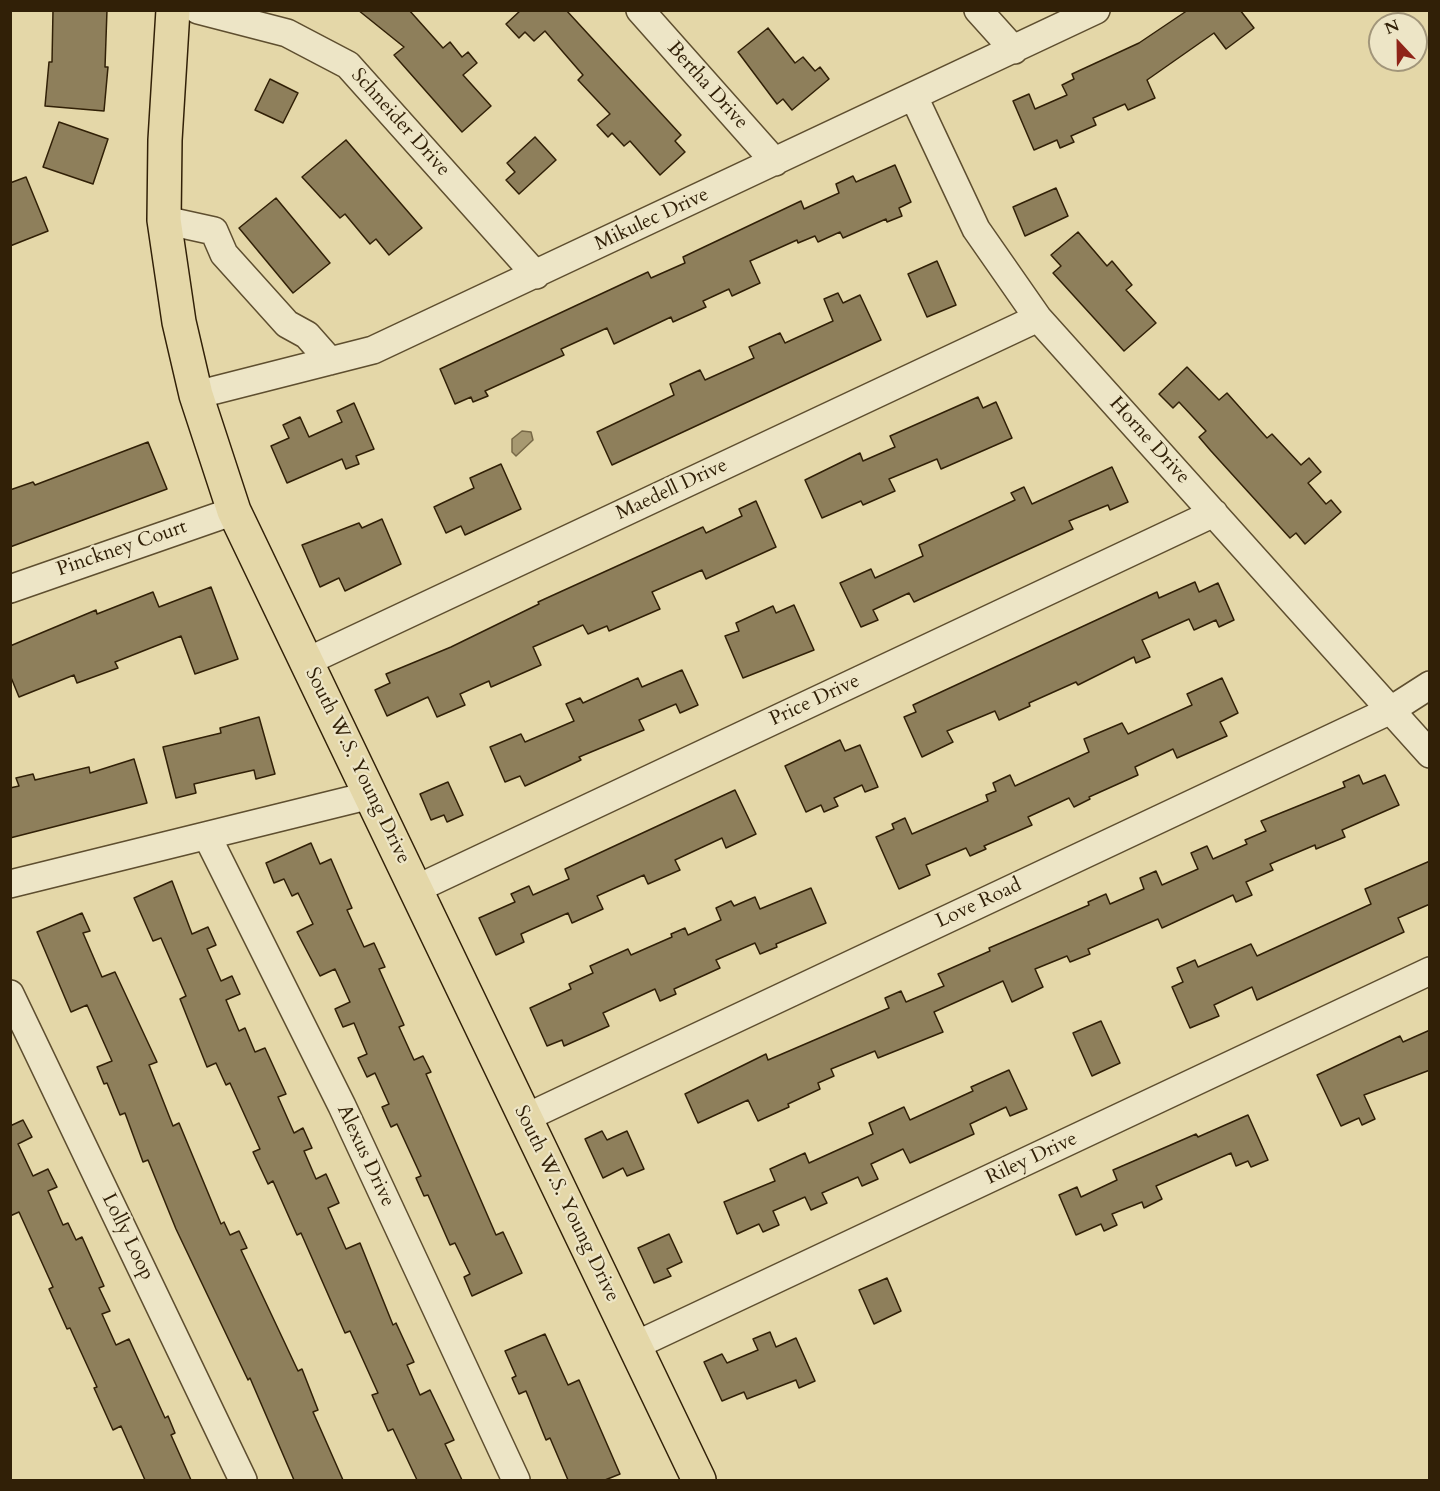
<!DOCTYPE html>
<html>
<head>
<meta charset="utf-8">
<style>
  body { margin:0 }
  #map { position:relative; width:1440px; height:1491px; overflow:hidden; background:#e4d7a8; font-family:Cardo,serif }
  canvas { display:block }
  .frame { position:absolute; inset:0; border:12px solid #312007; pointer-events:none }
  .north { position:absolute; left:1368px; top:12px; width:60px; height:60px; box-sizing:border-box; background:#ede5c6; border:2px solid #a2967a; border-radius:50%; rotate:338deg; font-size:16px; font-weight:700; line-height:24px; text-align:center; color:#312007 }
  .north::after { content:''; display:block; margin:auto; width:21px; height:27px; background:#8f2418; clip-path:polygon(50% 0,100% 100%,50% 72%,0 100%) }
</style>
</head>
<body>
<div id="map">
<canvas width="1440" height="1491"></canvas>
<div class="frame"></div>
<div class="north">N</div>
</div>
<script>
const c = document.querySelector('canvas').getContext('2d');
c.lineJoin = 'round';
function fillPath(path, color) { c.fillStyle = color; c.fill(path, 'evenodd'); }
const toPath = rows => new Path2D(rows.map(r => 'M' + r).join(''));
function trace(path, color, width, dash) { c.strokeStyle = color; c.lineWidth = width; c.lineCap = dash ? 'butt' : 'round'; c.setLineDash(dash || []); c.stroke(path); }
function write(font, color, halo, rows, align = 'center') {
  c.font = font + ' Cardo,serif'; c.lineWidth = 4.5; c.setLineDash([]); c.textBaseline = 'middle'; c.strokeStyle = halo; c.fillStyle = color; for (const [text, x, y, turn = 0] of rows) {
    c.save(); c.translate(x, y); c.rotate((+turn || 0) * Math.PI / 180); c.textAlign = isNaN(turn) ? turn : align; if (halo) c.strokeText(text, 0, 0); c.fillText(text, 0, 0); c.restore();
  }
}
const water = toPath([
  [522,431,531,432,533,440,516,456,512,452,512,439,522,431]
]);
fillPath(water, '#a79971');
trace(water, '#786947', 1.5);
const building = toPath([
  [53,10,107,10,105,67,108,67,104,111,45,106,49,62,52,62,53,10],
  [358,10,409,10,443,48,450,42,462,57,468,52,477,63,463,75,491,106,462,132,394,55,404,47,358,10],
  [521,10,566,10,681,135,675,141,685,152,660,175,630,141,624,146,612,133,608,137,597,125,610,114,578,80,583,75,563,52,545,31,534,41,525,32,519,38,506,24,521,10],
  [1188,10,1240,10,1254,28,1226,49,1214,33,1147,80,1155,98,1128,110,1125,104,1093,118,1096,125,1071,136,1074,142,1060,148,1057,140,1034,150,1013,101,1029,94,1035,109,1067,95,1062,85,1074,79,1072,74,1139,43,1188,10],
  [768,28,795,63,803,57,815,71,820,67,829,79,792,110,783,99,777,104,738,52,768,28],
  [270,79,298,93,283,123,255,110,270,79],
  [59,122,108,139,93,184,43,167,59,122],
  [535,137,556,160,519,194,506,180,515,172,507,163,535,137],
  [346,140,422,228,389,255,376,239,370,244,345,214,340,218,302,177,346,140],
  [895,165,911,202,899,208,902,216,887,222,886,219,843,238,840,232,818,242,815,236,798,243,797,240,750,261,760,283,732,296,729,289,703,301,706,307,673,322,671,317,614,344,607,328,561,349,564,355,485,391,488,396,473,402,471,397,455,404,440,369,648,272,651,278,685,263,683,257,801,201,804,209,839,193,836,184,853,176,856,182,895,165],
  [26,177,48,231,10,246,10,183,26,177],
  [1056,188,1068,216,1025,236,1013,207,1056,188],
  [276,198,330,263,293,293,239,228,276,198],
  [1078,232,1107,266,1112,261,1132,285,1126,290,1156,323,1124,351,1053,273,1061,266,1051,255,1078,232],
  [937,261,956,305,927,317,908,274,937,261],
  [838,293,843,303,860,295,881,340,612,465,597,432,674,395,670,384,700,370,705,380,754,358,749,347,780,333,785,343,833,321,824,299,838,293],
  [1187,367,1219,400,1227,393,1267,438,1272,434,1301,465,1309,458,1321,472,1308,483,1326,504,1331,500,1341,512,1305,544,1296,533,1290,538,1211,451,1199,437,1206,431,1179,402,1173,408,1159,394,1187,367],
  [978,397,983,408,996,402,1012,438,941,469,937,459,889,479,895,491,863,505,861,501,822,518,805,480,860,453,863,461,895,447,890,436,978,397],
  [354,403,374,449,356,456,359,464,346,469,342,459,287,483,271,446,289,438,283,425,300,417,309,437,342,422,337,411,354,403],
  [148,442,167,489,10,547,10,490,33,482,35,485,148,442],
  [501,464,521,509,465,535,461,526,446,533,434,507,474,488,470,478,501,464],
  [1112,467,1128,502,1110,510,1108,505,1069,521,1073,529,914,602,909,593,873,610,878,620,861,627,840,583,871,569,875,578,923,556,919,545,1015,500,1011,493,1024,487,1032,504,1112,467],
  [756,501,776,547,706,579,702,570,652,592,660,609,609,631,607,626,588,634,583,625,533,647,541,665,491,687,489,681,460,694,465,705,437,717,428,697,387,716,375,690,390,683,386,674,451,647,539,604,538,602,703,527,706,533,742,516,739,509,756,501],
  [382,519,401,564,345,591,339,578,320,587,302,545,359,523,362,528,382,519],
  [1195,582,1199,592,1218,583,1234,620,1219,627,1216,620,1194,630,1189,619,1142,640,1150,657,1136,663,1134,657,1078,685,1076,682,1029,703,1030,706,999,720,995,711,947,731,953,742,922,757,904,717,916,712,913,705,1157,592,1159,598,1195,582],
  [211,587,238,659,195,674,181,636,115,662,118,668,77,683,74,675,19,697,10,675,10,646,96,610,97,614,153,592,159,607,211,587],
  [794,605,814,650,743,678,725,636,739,631,736,623,773,606,776,613,794,605],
  [682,670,698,705,680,713,676,704,639,720,644,730,579,757,581,760,525,786,520,776,505,782,490,747,521,734,525,742,574,721,566,704,580,698,583,703,638,678,642,687,682,670],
  [1222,678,1238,713,1220,722,1227,736,1177,758,1173,749,1135,767,1138,775,1089,797,1090,799,1074,807,1069,798,1028,817,1032,825,984,846,986,849,970,856,966,848,926,865,930,875,899,889,876,837,894,829,892,824,905,818,912,834,988,801,986,795,996,791,993,783,1010,775,1015,786,1089,752,1084,739,1122,723,1128,734,1192,705,1187,694,1222,678],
  [259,717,275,774,256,779,254,770,232,775,194,784,196,793,176,798,163,747,221,733,220,728,259,717],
  [840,740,845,751,860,745,878,787,865,792,862,785,834,798,838,806,824,812,821,805,806,812,785,766,840,740],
  [134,759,147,803,10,838,10,788,19,786,16,778,33,774,35,780,89,767,90,773,134,759],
  [1359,775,1363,784,1385,775,1399,805,1342,830,1345,837,1316,849,1315,845,1270,864,1273,870,1246,882,1252,895,1236,902,1233,895,1162,928,1158,919,1088,949,1090,954,1070,962,1067,956,1035,969,1043,987,1012,1002,1003,981,934,1012,943,1032,878,1058,875,1051,831,1069,834,1076,818,1083,820,1089,788,1104,789,1107,758,1121,748,1100,698,1123,685,1094,766,1054,768,1060,889,1008,885,998,901,991,906,1002,944,986,938,974,990,951,989,948,1089,905,1088,902,1106,894,1110,904,1144,889,1140,878,1156,871,1162,885,1198,869,1191,853,1207,846,1213,859,1247,844,1245,840,1266,831,1261,821,1345,787,1343,782,1359,775],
  [448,782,463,815,447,822,444,815,431,820,420,794,448,782],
  [735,790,756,834,726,848,722,838,675,860,680,870,648,884,644,875,597,896,603,909,572,923,568,913,521,934,524,942,496,955,479,918,515,902,511,894,529,886,533,895,569,879,565,869,735,790],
  [311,843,320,864,331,859,352,908,347,910,364,947,374,943,385,967,379,969,404,1025,399,1027,414,1060,423,1056,431,1072,426,1074,496,1235,503,1232,522,1273,472,1296,464,1277,470,1274,455,1243,450,1245,428,1195,424,1196,416,1178,421,1176,397,1124,391,1127,382,1107,389,1104,375,1073,367,1077,358,1058,367,1054,354,1023,343,1027,335,1009,350,1002,335,969,320,976,297,932,313,924,298,893,292,896,284,879,274,883,266,863,311,843],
  [1430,861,1430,904,1398,918,1404,932,1257,1000,1252,987,1214,1005,1219,1016,1190,1028,1172,987,1183,982,1177,968,1195,960,1198,967,1251,944,1257,956,1371,904,1365,889,1430,861],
  [172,881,192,934,208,927,216,945,207,949,221,981,232,976,240,994,226,1000,239,1031,245,1028,255,1052,265,1048,286,1094,278,1097,294,1133,303,1128,312,1148,304,1151,316,1179,326,1174,339,1203,328,1208,346,1249,360,1243,393,1325,396,1323,414,1362,407,1365,420,1395,430,1390,454,1440,445,1444,462,1480,417,1480,393,1429,388,1431,372,1395,378,1393,350,1331,345,1333,301,1233,297,1235,273,1181,268,1184,253,1152,260,1149,230,1083,226,1085,216,1063,207,1067,180,999,186,996,161,938,153,941,134,898,172,881],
  [811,888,826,923,776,944,777,947,760,954,755,943,716,960,720,968,674,989,676,994,660,1001,655,989,603,1013,609,1026,564,1046,562,1040,547,1046,530,1008,571,989,569,984,593,973,590,966,628,949,631,955,672,937,671,934,685,928,688,935,721,920,716,908,731,901,734,906,755,897,760,909,811,888],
  [82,913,90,931,83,933,102,977,115,972,157,1062,149,1065,173,1126,179,1123,221,1224,224,1222,230,1235,239,1231,247,1248,241,1250,298,1371,302,1369,318,1410,313,1412,343,1480,294,1480,250,1378,248,1380,176,1229,148,1160,143,1162,125,1113,120,1115,107,1083,104,1084,97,1067,112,1061,87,1005,71,1012,37,932,82,913],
  [1101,1021,1120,1063,1092,1076,1073,1033,1101,1021],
  [1430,1030,1430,1070,1364,1095,1375,1119,1362,1125,1359,1118,1341,1126,1317,1075,1400,1036,1403,1042,1430,1030],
  [1009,1070,1027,1109,1010,1116,1006,1107,970,1124,974,1134,910,1163,903,1149,871,1164,878,1179,862,1186,858,1177,822,1193,827,1203,811,1210,805,1197,773,1211,779,1225,763,1232,759,1224,737,1234,724,1202,775,1181,770,1169,805,1153,809,1163,873,1134,869,1123,904,1107,910,1120,973,1091,971,1087,1009,1070],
  [1248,1115,1268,1160,1251,1167,1248,1161,1236,1166,1231,1153,1156,1186,1162,1199,1144,1208,1142,1202,1112,1214,1117,1225,1104,1231,1101,1224,1076,1235,1059,1195,1077,1187,1081,1197,1117,1180,1113,1170,1196,1134,1198,1137,1248,1115],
  [23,1120,32,1137,18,1144,33,1176,48,1169,57,1187,48,1191,63,1225,68,1223,76,1240,82,1237,104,1286,99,1288,110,1311,102,1314,116,1345,129,1339,165,1418,168,1416,175,1433,171,1435,191,1480,145,1480,121,1426,113,1430,94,1388,97,1387,70,1328,67,1329,49,1289,53,1287,19,1212,10,1216,10,1126,23,1120],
  [602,1131,607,1140,627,1131,644,1169,627,1176,623,1168,603,1178,585,1139,602,1131],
  [669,1234,682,1262,667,1269,671,1276,654,1283,638,1248,669,1234],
  [887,1278,901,1311,874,1324,859,1290,887,1278],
  [770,1332,776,1347,796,1338,815,1381,799,1388,796,1380,747,1399,744,1392,722,1401,704,1362,722,1354,727,1363,758,1350,753,1339,770,1332],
  [545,1334,568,1385,579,1380,620,1474,605,1480,568,1480,550,1438,546,1440,526,1391,519,1394,512,1378,516,1376,505,1351,545,1334]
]);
fillPath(building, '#8e7f5b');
trace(building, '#312007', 1.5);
const minor = toPath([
  [198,10,287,33,348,65,536,275],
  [640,10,775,162],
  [978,10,1014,50],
  [914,97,976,229,1038,318,1430,754],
  [164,220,214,231,224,254,287,324,307,335,330,361],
  [196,395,373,350,1096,10],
  [10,589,234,511],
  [306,662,1038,318],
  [207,836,342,1106,516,1480],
  [10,884,371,795],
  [416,889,1214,513],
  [10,994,243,1480],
  [525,1118,1391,710,1430,685],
  [634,1346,1430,971]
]);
const major = toPath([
  [173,10,165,140,164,220,179,322,196,395,234,511,699,1480]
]);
trace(minor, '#5e4e2f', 30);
trace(major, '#312007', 36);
trace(minor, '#ede5c6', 27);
trace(major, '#e4d7a8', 33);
write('20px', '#312007', '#ede5c6', [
  ["Bertha Drive",707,86,48],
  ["Schneider Drive",400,123,48],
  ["Mikulec Drive",652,220,-25],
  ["Horne Drive",1149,441,48],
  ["Maedell Drive",672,490,-25],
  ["Pinckney Court",122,549,-19],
  ["Price Drive",815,701,-25],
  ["South W.S. Young Drive",357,766,64],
  ["Love Road",979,904,-25],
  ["Alexus Drive",365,1156,65],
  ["Riley Drive",1032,1159,-25],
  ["South W.S. Young Drive",566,1204,64],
  ["Lolly Loop",127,1237,64]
]);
</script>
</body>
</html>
